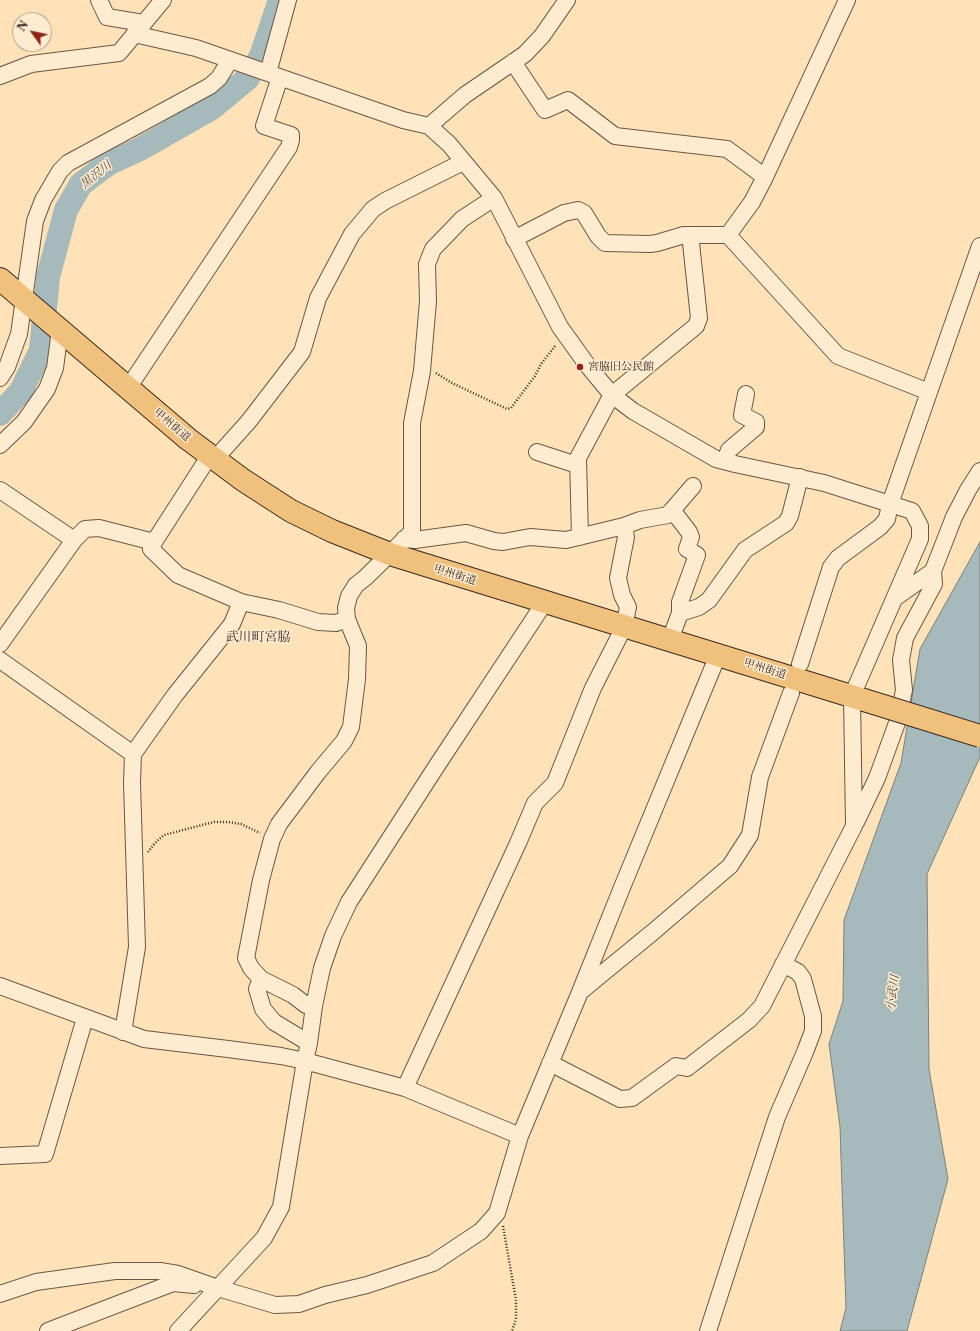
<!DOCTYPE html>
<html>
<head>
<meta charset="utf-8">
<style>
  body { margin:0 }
  #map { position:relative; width:980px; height:1331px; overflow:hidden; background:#ffe2b7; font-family:"Libre Caslon Text",serif }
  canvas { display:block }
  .north { position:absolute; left:12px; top:12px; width:40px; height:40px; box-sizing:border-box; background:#ffecd0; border:1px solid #af9e8a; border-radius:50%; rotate:303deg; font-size:11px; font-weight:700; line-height:16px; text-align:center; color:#382820 }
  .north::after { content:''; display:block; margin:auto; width:14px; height:18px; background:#8f2418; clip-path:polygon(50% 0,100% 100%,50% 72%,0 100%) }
</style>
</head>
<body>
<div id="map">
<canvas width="980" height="1331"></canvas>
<div class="north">N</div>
</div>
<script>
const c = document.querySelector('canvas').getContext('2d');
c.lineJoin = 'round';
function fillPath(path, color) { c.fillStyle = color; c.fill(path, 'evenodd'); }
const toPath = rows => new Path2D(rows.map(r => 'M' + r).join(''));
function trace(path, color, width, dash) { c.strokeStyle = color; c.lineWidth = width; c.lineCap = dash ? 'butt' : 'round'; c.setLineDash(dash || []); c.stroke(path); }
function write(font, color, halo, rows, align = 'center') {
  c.font = font + ' "Libre Caslon Text","Noto Serif JP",serif'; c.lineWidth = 3; c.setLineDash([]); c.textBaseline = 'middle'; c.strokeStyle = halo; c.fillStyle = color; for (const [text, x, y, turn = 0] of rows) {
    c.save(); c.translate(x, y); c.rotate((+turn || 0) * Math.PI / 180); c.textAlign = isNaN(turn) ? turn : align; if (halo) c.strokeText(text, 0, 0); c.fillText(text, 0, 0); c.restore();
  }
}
const water = toPath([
  [980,542,980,757,927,874,929,1069,948,1179,907,1331,840,1331,846,1308,840,1127,829,1044,843,1001,844,920,901,763,920,649,980,542]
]);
fillPath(water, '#a7babb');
trace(water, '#7b807d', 1);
trace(toPath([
  [39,280,48,277]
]), '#7b807d', 4);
trace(toPath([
  [0,414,21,391,41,350,48,277,66,210,81,184,108,164,140,149,212,108,248,78,261,56,280,0]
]), '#a7babb', 24);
const minor = toPath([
  [99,0,107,17,143,23],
  [134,34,196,48,403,120,429,126,449,144,494,198,560,327,588,366,612,395,633,411,716,459,735,464,824,483,912,511,920,526,920,539,852,696,854,826,762,1006,749,1020,687,1068,676,1066,632,1098,620,1099,550,1063],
  [513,62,545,110,568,100,615,136,727,149,765,177],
  [268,73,288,0],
  [0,76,31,64,119,53,163,0],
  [429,126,465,95,525,54,542,36,567,0],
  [728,235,752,202,765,177,847,0],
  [514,239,564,213,578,210,584,213,598,236,605,243,650,244,657,243,684,235,694,235],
  [0,378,7,367,19,334,35,221,43,200,60,171,68,163,210,86,219,78,230,60],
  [128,388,289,147,291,140,291,135,264,126,280,77],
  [0,445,24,422,47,389,55,368,60,330],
  [537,452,571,463,578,464],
  [215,459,249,421,302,352,318,298,352,234,373,209,385,201,463,162],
  [725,461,729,450,756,427,756,422,742,415,746,394],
  [0,490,74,540],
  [580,537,578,458,608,402,612,395,696,326,699,318,691,243,694,235,728,235,838,356,929,392],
  [404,539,415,540,466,533,494,541,503,542,530,537,566,540,624,526,640,520,668,515,693,486],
  [154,542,151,549,178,575,241,602,279,610,318,622,336,623,347,619],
  [933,571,954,517,968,490,980,471],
  [680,613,699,607,709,600,745,550,786,523,790,516,800,477],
  [670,640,680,613,680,602,697,555,687,549,691,537,689,532,676,515,671,511],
  [0,644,74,540,85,529,99,528,154,542,210,455],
  [0,660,133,754],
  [800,664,831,567,838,558,880,527,887,519,890,504,980,246],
  [856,822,877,778,898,720,904,690,901,660,905,638,934,584,933,571,895,598],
  [261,979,257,989,263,1009,274,1022,309,1043],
  [0,986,144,1039,228,1049,281,1056,305,1061,405,1088,520,1136],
  [581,991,653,932,730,866,750,835,760,777,791,693],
  [314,1006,306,1005,293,995,261,979,251,968,246,958,261,880,272,839,279,824,318,772,344,741,351,727,357,679,358,646,347,619,346,608,349,596,356,585,365,578,412,532,412,423,422,371,428,301,427,264,433,249,462,219,494,198],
  [123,1032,137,947,132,783,133,754,175,695,232,624,241,602],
  [405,1088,518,843,535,803,555,783,593,688,624,627,628,607,622,595,618,578,626,537,624,526],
  [0,1156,45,1154,85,1018],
  [0,1294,36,1282,115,1271,160,1271,178,1274,218,1288,275,1305,299,1304,325,1295,367,1285,433,1263,481,1231,497,1213,520,1136,580,992,623,885,718,655],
  [48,1331,173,1283,194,1285],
  [178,1331,264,1238,281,1207,305,1061,309,1043,314,1006,322,968,333,936,349,902,436,767,545,602],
  [708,1331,777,1117,805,1052,813,1031,813,1016,803,979,798,972,783,964]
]);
const highway = toPath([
  [0,279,188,439,243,480,291,511,332,531,390,554,419,563,864,700]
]);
trace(minor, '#6a5646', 18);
trace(highway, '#382820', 24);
trace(toPath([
  [436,373,452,383,507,409,511,408,535,376,541,364,556,345],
  [148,852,155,843,164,835,214,822,228,822,241,824,260,833],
  [503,1226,516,1300,516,1319,512,1331]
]), '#382820', 2.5, [1, 2]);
trace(minor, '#ffecd0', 16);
trace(highway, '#f0c17c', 22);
const highwayBridge = toPath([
  [864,700,980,736]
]);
trace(highwayBridge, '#382820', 24, []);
trace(highwayBridge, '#f0c17c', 22);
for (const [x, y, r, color] of [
  [580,367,4,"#8f2418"]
]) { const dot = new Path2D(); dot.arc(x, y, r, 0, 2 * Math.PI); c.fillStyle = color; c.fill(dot); trace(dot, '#ffecd0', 1.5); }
write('11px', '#382820', '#ffecd0', [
  ["宮脇旧公民館",588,367]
], 'left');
write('11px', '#382820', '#ffecd0', [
  ["甲州街道",172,425,40],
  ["甲州街道",455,575,17],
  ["甲州街道",765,669,17]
]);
write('italic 12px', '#544c47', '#ffecd0', [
  ["黒沢川",96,175,-39],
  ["小武川",893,993,-82]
]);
write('13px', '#382820', '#ffecd0', [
  ["武川町宮脇",258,637]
]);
</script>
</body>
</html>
